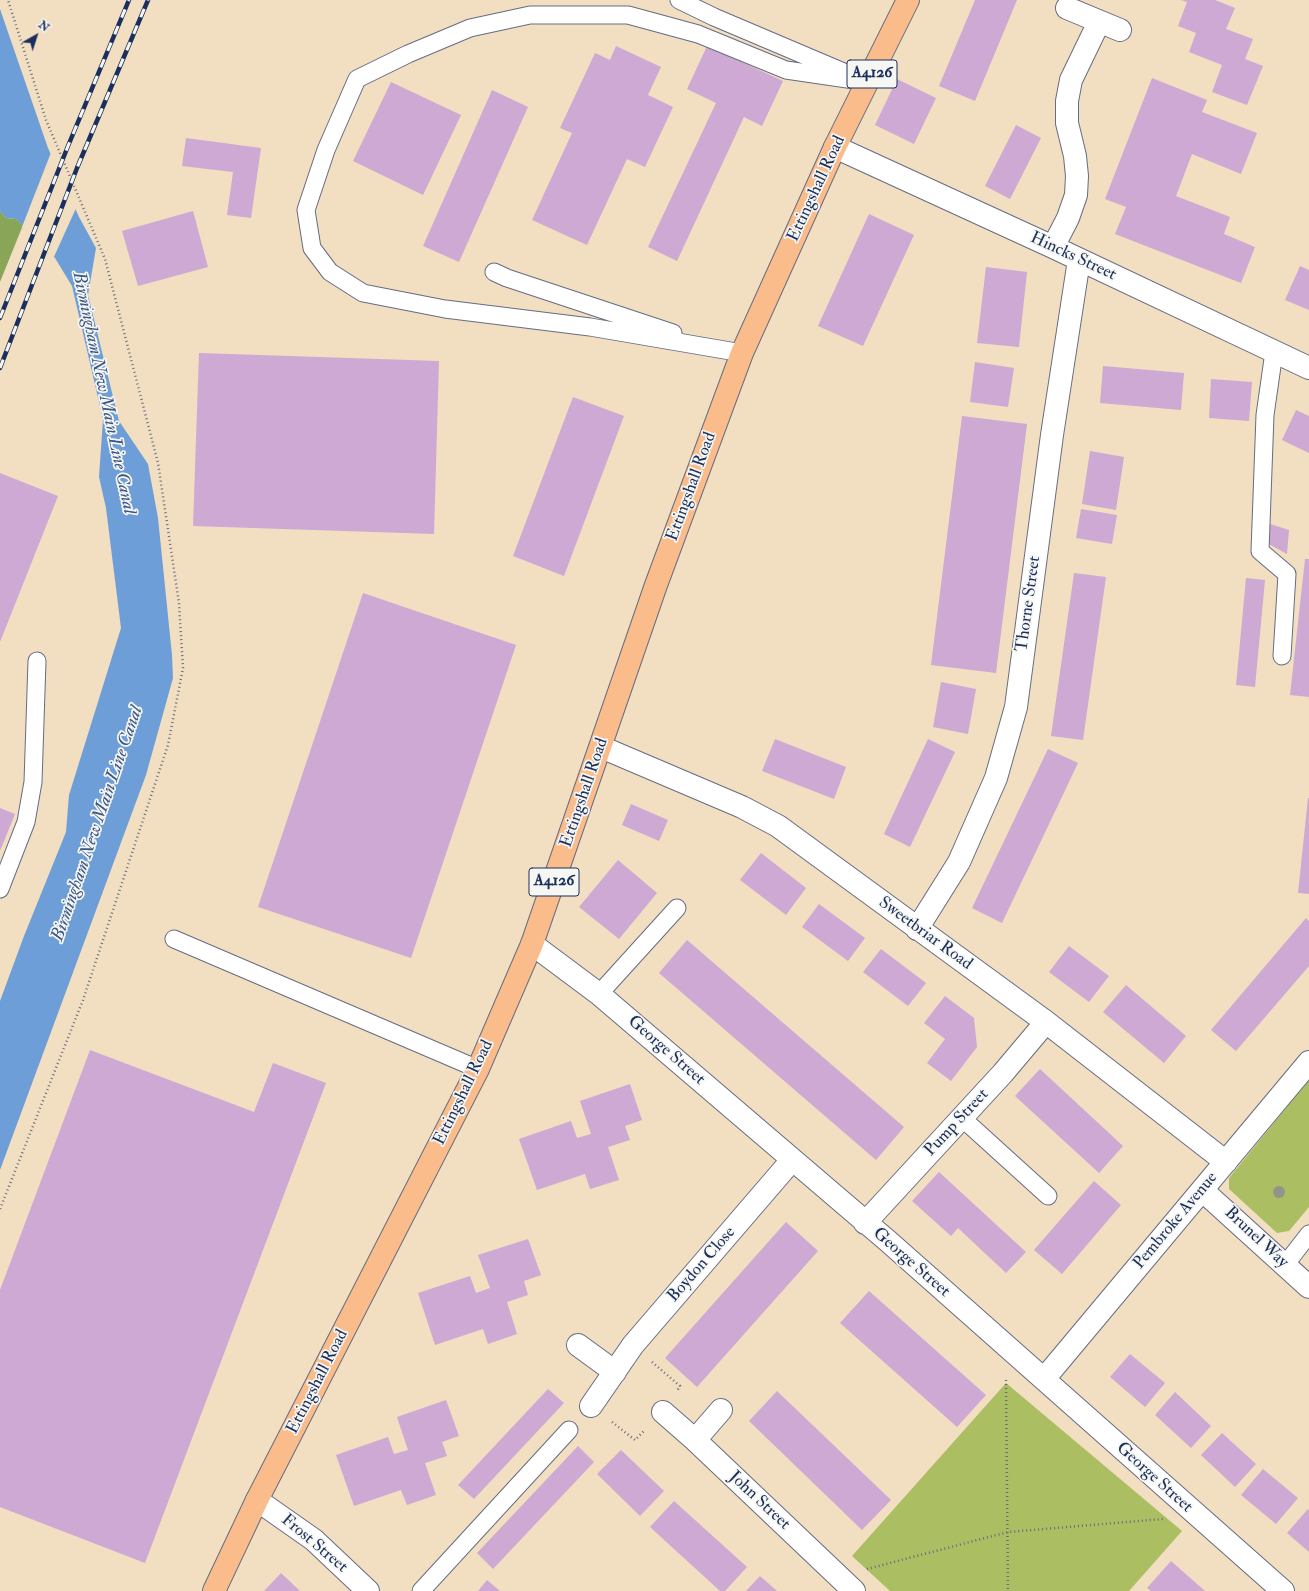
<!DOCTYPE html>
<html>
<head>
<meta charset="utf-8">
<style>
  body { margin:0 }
  #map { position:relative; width:1309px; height:1591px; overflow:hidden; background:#f2dec1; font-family:"IM FELL Double Pica",serif }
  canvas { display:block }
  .north { position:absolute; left:16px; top:16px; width:40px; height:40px; -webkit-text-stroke:3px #f6f6f2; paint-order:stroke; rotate:39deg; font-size:11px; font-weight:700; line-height:16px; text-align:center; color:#1b2f5e }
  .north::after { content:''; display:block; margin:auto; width:14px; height:18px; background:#1b2f5e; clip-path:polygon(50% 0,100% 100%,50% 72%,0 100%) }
</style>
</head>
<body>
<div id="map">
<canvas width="1309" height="1591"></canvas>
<div class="north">N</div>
</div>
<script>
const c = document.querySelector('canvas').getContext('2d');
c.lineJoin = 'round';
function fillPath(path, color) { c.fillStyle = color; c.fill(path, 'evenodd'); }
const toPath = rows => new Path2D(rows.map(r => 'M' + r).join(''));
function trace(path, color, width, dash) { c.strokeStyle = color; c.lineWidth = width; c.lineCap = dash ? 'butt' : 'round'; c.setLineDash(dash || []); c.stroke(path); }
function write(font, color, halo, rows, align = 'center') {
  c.font = font + ' "IM FELL Double Pica",serif'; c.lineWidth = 3.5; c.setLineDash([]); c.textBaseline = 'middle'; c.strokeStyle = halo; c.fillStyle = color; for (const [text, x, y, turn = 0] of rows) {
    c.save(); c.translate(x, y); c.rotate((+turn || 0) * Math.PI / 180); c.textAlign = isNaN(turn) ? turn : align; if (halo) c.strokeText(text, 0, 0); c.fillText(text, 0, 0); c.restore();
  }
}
fillPath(toPath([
  [1309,1080,1309,1207,1289,1231,1277,1233,1229,1189,1229,1178],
  [1006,1383,1182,1531,1129,1591,890,1591,852,1556]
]), '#abbe62');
fillPath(toPath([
  [0,211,6,218,16,219,23,225,0,282]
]), '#88a558');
fillPath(toPath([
  [0,9,48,148,79,217,96,248,88,295,119,421,148,464,158,518,172,655,173,678,146,775,0,1170,0,1001,24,936,66,832,69,795,121,628,106,508,99,477,103,419,72,286,55,258,16,219,6,218,0,211]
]), '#6d9ed7');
fillPath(toPath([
  [52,150,77,206,53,259,22,227]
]), '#f2dec1');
fillPath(toPath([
  [975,0,1017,0,975,101,939,86],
  [1181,0,1215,0,1235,8,1226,29,1253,39,1245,59,1263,66,1247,105,1212,92,1222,65,1189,52,1196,33,1178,26,1187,2],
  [616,46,661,67,648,95,673,107,645,167,627,159,587,245,532,220,572,133,560,128,595,53,610,60],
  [707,46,783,81,762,126,744,117,677,261,648,247,716,103,687,89],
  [1152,78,1207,100,1202,112,1257,133,1241,174,1192,154,1176,196,1230,217,1224,234,1255,247,1241,283,1115,234,1126,207,1105,199],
  [897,79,936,98,914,144,875,125],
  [391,82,461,115,423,195,353,161],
  [492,90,528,107,459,262,423,246],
  [1016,125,1041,138,1010,199,985,186],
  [186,138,261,148,251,218,227,215,233,172,182,166],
  [193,211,208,267,138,286,122,231],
  [869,214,914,235,863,346,818,326],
  [1300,266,1309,270,1309,310,1285,300],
  [986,267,1027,272,1019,347,977,343],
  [199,353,439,361,434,534,193,526],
  [975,362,1014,368,1008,407,970,402],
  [1103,366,1184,373,1181,410,1100,403],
  [1211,379,1252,382,1249,421,1209,418],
  [573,397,624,416,564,576,513,556],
  [1296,410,1309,416,1309,453,1282,440],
  [962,416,1027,424,996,673,931,665],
  [1090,451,1124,457,1116,510,1082,504],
  [0,473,58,496,0,642],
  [1081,509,1117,515,1112,544,1076,538],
  [1267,523,1289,530,1287,554,1265,542],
  [1305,559,1309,559,1309,697,1290,695],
  [1074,573,1106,577,1083,740,1051,736],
  [1246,578,1265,580,1255,687,1236,685],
  [363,593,516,645,411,958,258,907],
  [941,682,976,689,968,734,933,727],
  [775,739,846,767,834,799,762,771],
  [928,739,955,752,910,847,884,834],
  [1048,749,1078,763,1002,923,972,908],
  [1308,798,1309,798,1309,894,1298,893],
  [631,804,668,820,659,841,622,825],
  [0,808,15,814,0,851],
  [761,853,806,888,786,915,740,880],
  [618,860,657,893,619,939,579,907],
  [819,904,865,938,848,961,802,927],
  [1306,918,1309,921,1309,966,1236,1051,1211,1030],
  [687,940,904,1127,876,1160,659,973],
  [1069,946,1109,976,1089,1002,1049,972],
  [881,949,926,983,908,1006,863,972],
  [1126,985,1186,1036,1164,1063,1103,1012],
  [945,996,974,1018,977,1047,951,1081,927,1063,945,1039,924,1023],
  [90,1050,254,1112,273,1063,326,1083,145,1563,0,1507,0,1290],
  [1040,1069,1123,1146,1099,1173,1015,1096],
  [630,1084,642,1120,625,1126,630,1140,608,1147,619,1180,590,1189,585,1174,537,1190,519,1139,571,1121,577,1138,591,1134,580,1101],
  [939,1172,1026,1252,1006,1273,958,1228,951,1236,912,1201],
  [1094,1181,1121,1205,1062,1274,1034,1250],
  [786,1222,818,1251,697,1387,665,1358],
  [528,1239,541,1275,524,1281,528,1295,507,1302,517,1334,488,1344,483,1329,435,1345,418,1293,470,1276,476,1293,490,1288,478,1255],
  [869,1291,986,1395,957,1427,840,1323],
  [1130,1354,1165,1383,1145,1407,1110,1377],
  [548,1389,564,1403,474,1499,458,1485],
  [777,1391,891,1500,862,1530,749,1421],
  [1175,1392,1211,1426,1191,1448,1155,1415],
  [446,1400,459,1436,442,1442,447,1456,425,1463,436,1495,407,1505,401,1490,354,1506,336,1455,388,1437,394,1454,408,1450,397,1417],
  [1222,1433,1256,1464,1235,1487,1201,1455],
  [578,1446,594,1462,493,1569,477,1553],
  [621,1450,664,1491,640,1516,597,1474],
  [1263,1469,1298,1498,1276,1524,1241,1495],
  [674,1501,747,1567,725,1591,720,1591,650,1527],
  [1308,1509,1309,1511,1309,1552,1287,1533],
  [1171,1561,1205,1591,1151,1591,1147,1588],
  [281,1573,300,1591,264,1591],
  [760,1576,777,1591,746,1591],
  [487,1580,500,1591,478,1591]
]), '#cda9d4');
const service = toPath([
  [679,0,714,17,846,73],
  [494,272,507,278,673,333],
  [1274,352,1265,415,1260,551,1287,574,1282,656],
  [742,353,590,327,445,309,363,293,330,272,312,248,306,210,326,150,357,79,408,54,470,28,530,15,628,15,698,34,786,70,868,82],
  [0,889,26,822,33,782,37,661],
  [174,939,478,1069],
  [599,994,677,908],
  [962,1118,1048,1196],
  [1285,1265,1309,1234],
  [421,1591,569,1430]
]);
const minor = toPath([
  [1067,8,1120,30],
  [835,147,1053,247,1309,368],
  [1053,247,1068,218,1076,195,1077,176,1075,156,1067,123,1067,101,1071,80,1099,22],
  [601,747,742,807,778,826,1046,1022,1226,1162],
  [917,929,959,862,996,778,1016,707,1052,435,1079,260],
  [532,944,599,994,889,1242,1283,1591],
  [1202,1190,1309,1287],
  [865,1223,1003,1073,1046,1022],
  [578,1345,615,1372],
  [1044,1379,1309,1062],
  [591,1406,633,1345,792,1160],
  [663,1412,695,1440,854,1591],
  [695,1440,721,1410],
  [257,1500,314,1540,368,1591]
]);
const primary = toPath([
  [214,1591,257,1500,478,1069,532,944,656,585,742,353,835,147,908,0]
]);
trace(service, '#666c81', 19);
trace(minor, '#666c81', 24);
trace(primary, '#666c81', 24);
trace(toPath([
  [0,1209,83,1000,168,745,183,668,179,603,158,463,105,259,46,120,8,0],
  [652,1362,680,1386,677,1391],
  [1006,1380,1008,1591],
  [612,1422,635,1440,645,1430],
  [867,1569,1008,1532,1163,1519]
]), '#666c81', 2.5, [1, 3]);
trace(service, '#fff', 17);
trace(minor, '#fff', 22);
trace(primary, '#f9bc8a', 22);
const rail = toPath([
  [0,318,68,146,129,0],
  [0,368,77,168,148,0]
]);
trace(rail, '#1b2f5e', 4.5);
trace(rail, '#f6f6f2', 3, [9]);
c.fillStyle = '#93958b';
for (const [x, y] of [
  [1279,1192]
]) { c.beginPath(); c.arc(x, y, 6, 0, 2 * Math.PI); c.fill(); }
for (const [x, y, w] of [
  [872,74,50],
  [554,882,50]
]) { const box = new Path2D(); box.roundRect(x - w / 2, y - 14, w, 28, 3); c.fillStyle = '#f6f6f2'; c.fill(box); trace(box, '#1b2f5e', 1); }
write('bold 16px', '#1b2f5e', null, [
  ["A4126",872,74],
  ["A4126",554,882]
]);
write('17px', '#1b2f5e', '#f6f6f2', [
  ["Ettingshall Road",817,189,-65],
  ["Hincks Street",1073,257,25],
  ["Ettingshall Road",692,487,-70],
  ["Thorne Street",1029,604,-82],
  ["Ettingshall Road",585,793,-71],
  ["Sweetbriar Road",925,934,36],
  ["George Street",666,1051,41],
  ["Ettingshall Road",464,1093,-64],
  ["Pump Street",957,1123,-47],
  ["Pembroke Avenue",1176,1221,-50],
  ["Brunel Way",1256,1238,43],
  ["George Street",911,1263,41],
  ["Boydon Close",702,1265,-49],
  ["Ettingshall Road",318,1382,-63],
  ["George Street",1154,1478,42],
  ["John Street",759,1501,43],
  ["Frost Street",314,1544,40]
]);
write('italic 18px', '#385688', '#f6f6f2', [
  ["Birmingham New Main Line Canal",103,393,78],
  ["Birmingham New Main Line Canal",98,824,-71]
]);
</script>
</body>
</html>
